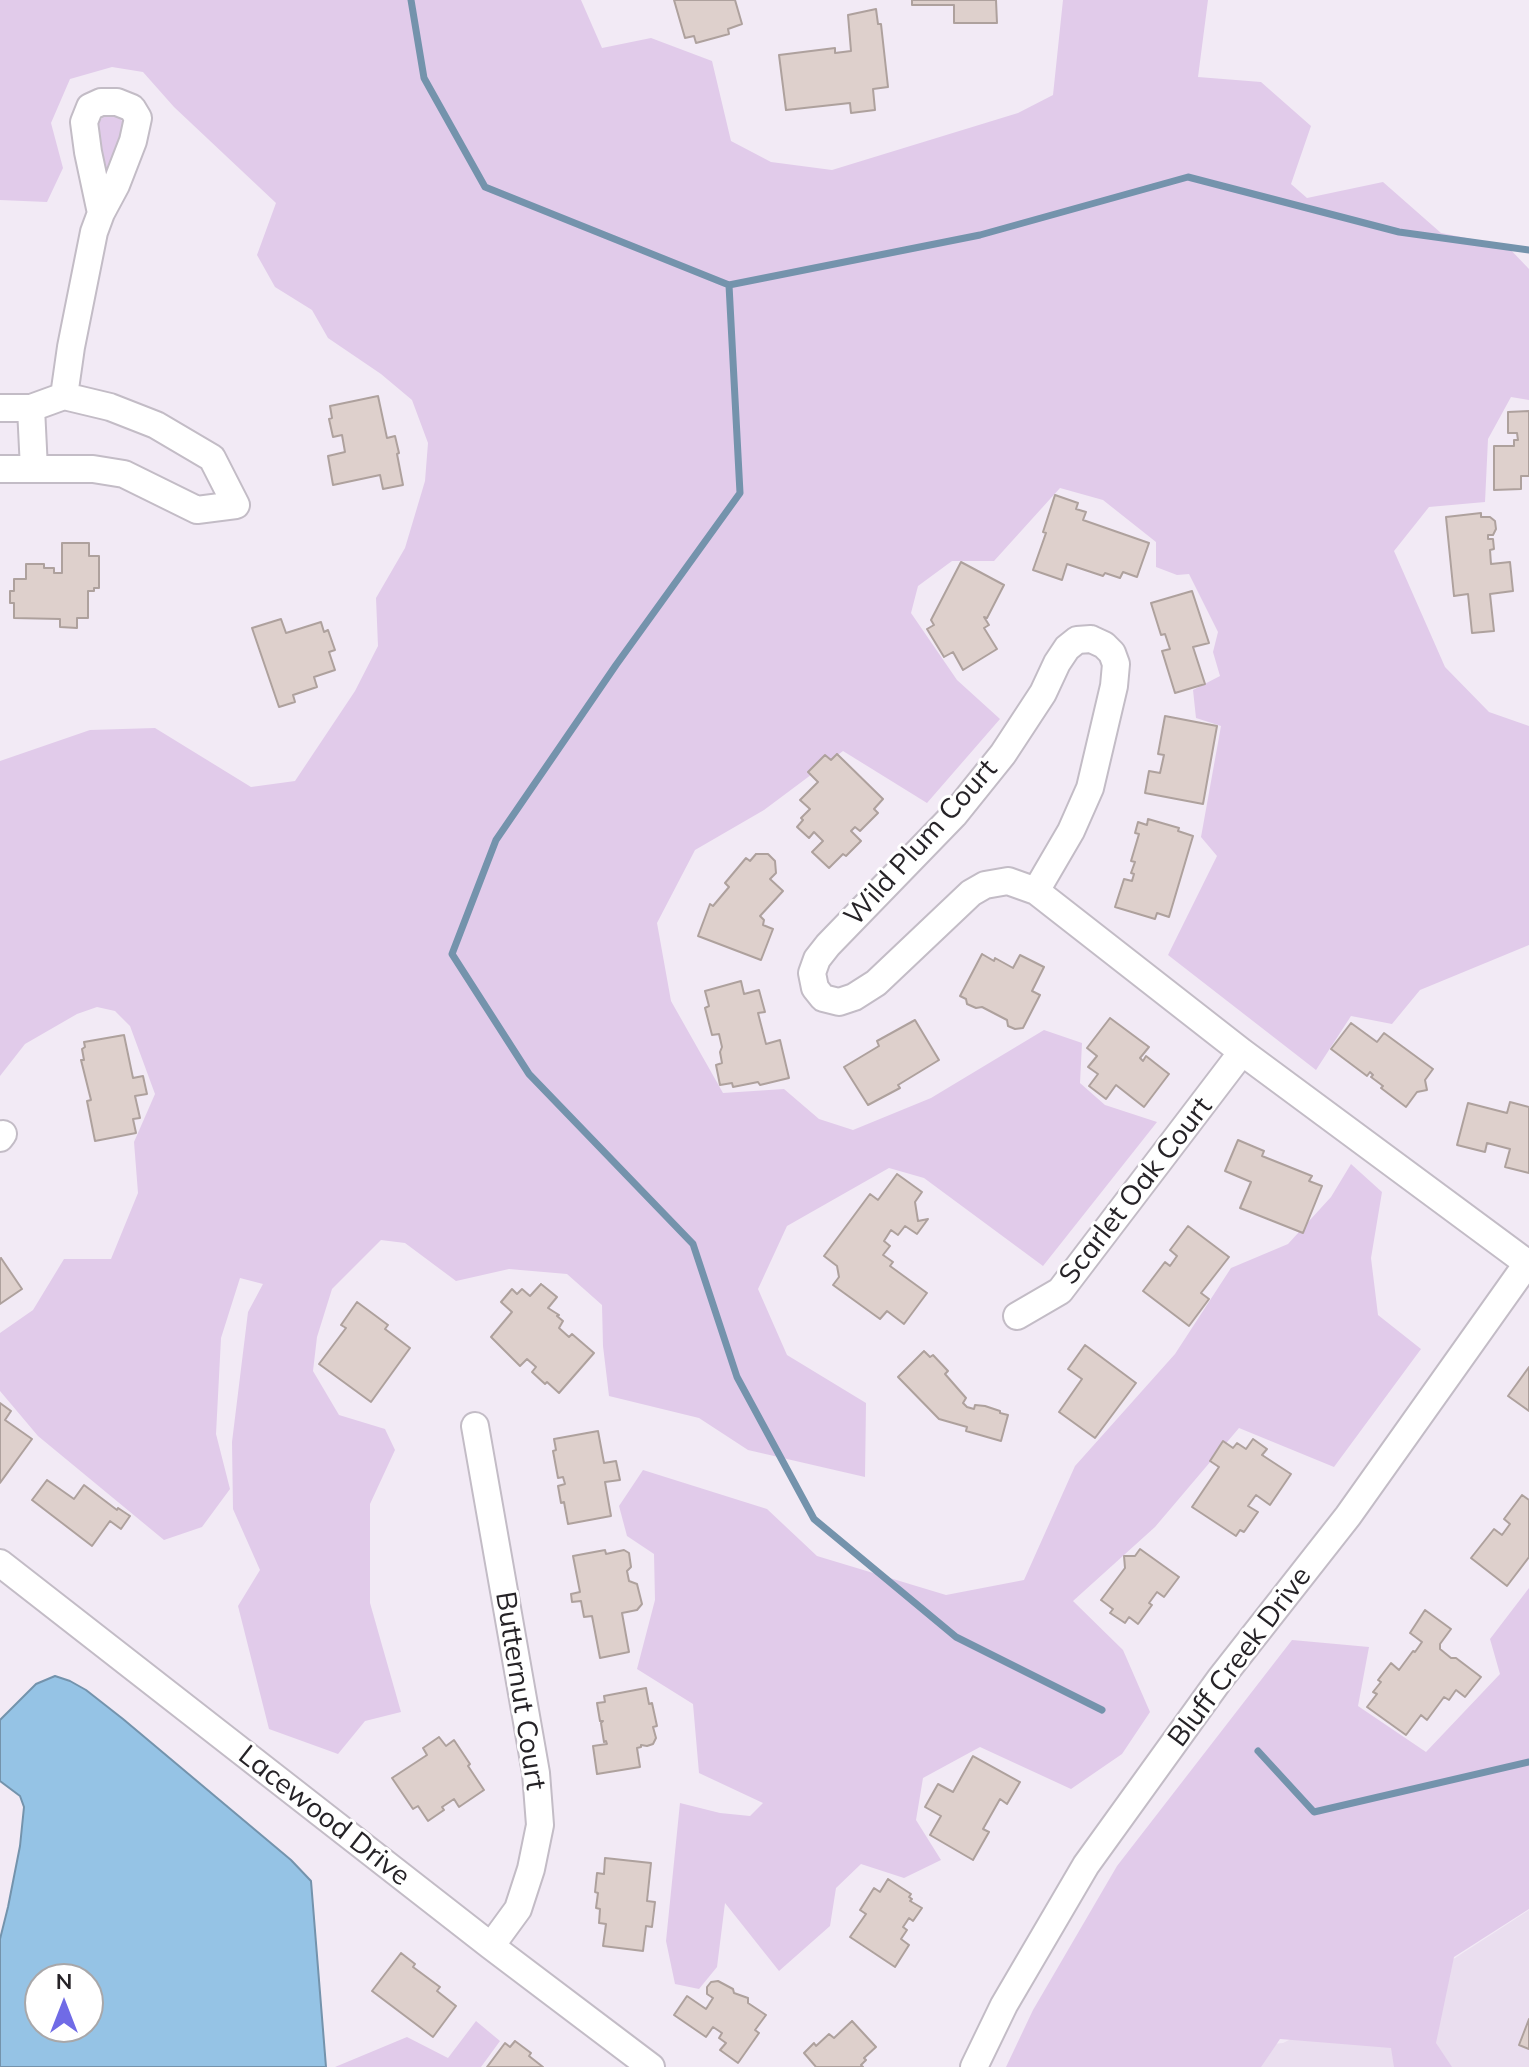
<!DOCTYPE html>
<html>
<head>
<meta charset="utf-8">
<style>
  body { margin:0 }
  #map { position:relative; width:1529px; height:2067px; overflow:hidden; background:#f2eaf5; font-family:Mulish,sans-serif }
  canvas { display:block }
  .north { position:absolute; left:24px; top:1963px; width:80px; height:80px; box-sizing:border-box; background:#fff; border:2px solid #a8a7a9; border-radius:50%; rotate:0deg; font-size:22px; font-weight:700; line-height:32px; text-align:center; color:#262327 }
  .north::after { content:''; display:block; margin:auto; width:28px; height:36px; background:#706be6; clip-path:polygon(50% 0,100% 100%,50% 72%,0 100%) }
</style>
</head>
<body>
<div id="map">
<canvas width="1529" height="2067"></canvas>
<div class="north">N</div>
</div>
<script>
const c = document.querySelector('canvas').getContext('2d');
c.lineJoin = 'round';
function fillPath(path, color) { c.fillStyle = color; c.fill(path, 'evenodd'); }
const toPath = rows => new Path2D(rows.map(r => 'M' + r).join(''));
function trace(path, color, width, dash) { c.strokeStyle = color; c.lineWidth = width; c.lineCap = dash ? 'butt' : 'round'; c.setLineDash(dash || []); c.stroke(path); }
function write(font, color, halo, rows, align = 'center') {
  c.font = font + ' Mulish,sans-serif'; c.lineWidth = 6; c.setLineDash([]); c.textBaseline = 'middle'; c.strokeStyle = halo; c.fillStyle = color; for (const [text, x, y, turn = 0] of rows) {
    c.save(); c.translate(x, y); c.rotate((+turn || 0) * Math.PI / 180); c.textAlign = isNaN(turn) ? turn : align; if (halo) c.strokeText(text, 0, 0); c.fillText(text, 0, 0); c.restore();
  }
}
fillPath(toPath([
  [1529,1910,1529,2067,1026,2067,1283,2043,1455,1958]
]), '#eadeef');
fillPath(toPath([
  [0,0,581,0,602,48,651,38,712,61,731,141,771,162,832,170,1018,113,1053,95,1063,0,1208,0,1198,77,1261,82,1311,126,1291,184,1307,198,1383,182,1441,233,1507,246,1529,269,1529,400,1511,397,1488,439,1485,502,1429,507,1394,551,1445,667,1489,712,1529,726,1529,945,1420,990,1392,1024,1351,1016,1316,1070,1168,955,1217,856,1201,837,1221,726,1196,718,1193,690,1220,676,1213,652,1218,632,1189,574,1177,575,1156,567,1156,542,1103,500,1060,488,994,561,952,561,918,586,911,613,957,680,1000,719,927,803,843,751,764,810,695,850,657,923,671,1001,723,1093,784,1089,819,1119,853,1130,931,1098,1044,1030,1082,1043,1080,1083,1105,1105,1157,1122,1043,1266,924,1178,889,1168,787,1226,758,1289,787,1355,866,1403,865,1477,748,1450,699,1418,609,1396,603,1346,602,1305,567,1274,509,1269,456,1281,405,1243,381,1240,332,1289,317,1337,313,1371,339,1415,385,1429,395,1450,370,1504,370,1603,401,1712,365,1721,338,1754,269,1729,238,1606,260,1570,233,1509,232,1442,248,1312,263,1284,240,1278,221,1338,216,1434,230,1489,202,1527,164,1540,38,1436,0,1391,0,1333,33,1310,64,1259,111,1259,138,1193,134,1142,155,1094,130,1026,115,1011,97,1007,77,1014,25,1044,0,1076,0,761,90,730,155,728,251,787,295,781,355,691,378,646,376,598,405,548,425,481,428,443,412,400,381,374,328,338,312,310,275,287,257,255,276,203,174,107,143,72,112,67,70,79,51,123,63,168,47,202,0,200],
  [111,113,119,117,125,125,111,171,107,171,96,125,102,118],
  [1351,1164,1382,1192,1371,1258,1378,1315,1421,1349,1334,1467,1239,1428,1155,1527,1073,1601,1123,1650,1150,1712,1122,1754,1071,1789,980,1747,923,1778,916,1820,941,1860,904,1878,861,1864,836,1888,830,1926,779,1971,725,1903,717,1967,699,1989,675,1984,666,1941,680,1803,720,1813,750,1816,763,1803,699,1773,693,1704,637,1669,655,1600,654,1554,627,1536,619,1506,643,1470,767,1509,817,1556,946,1595,1024,1580,1075,1466,1175,1354,1231,1268,1288,1244,1331,1197],
  [1529,1588,1529,1909,1454,1957,1436,2043,1452,2067,1394,2067,1391,2048,1280,2039,1261,2067,1006,2067,1033,2010,1117,1866,1292,1640,1369,1647,1358,1706,1426,1752,1500,1674,1490,1639],
  [476,2021,500,2041,481,2067,335,2067,407,2037,448,2058]
]), '#e1cbea');
const water = toPath([
  [55,1676,70,1681,86,1690,123,1719,291,1860,311,1881,326,2067,0,2067,0,1939,8,1907,20,1846,24,1807,20,1796,0,1781,0,1720,36,1684,55,1676],
  [40,1979,88,1979,88,2027,40,2027,40,1979]
]);
fillPath(water, '#95c3e5');
trace(water, '#7493ac', 2);
trace(toPath([
  [411,0,424,78,485,187,729,285,740,493,616,665,496,840,452,954,529,1074,693,1244,737,1377,814,1519,956,1637,1102,1710],
  [729,285,980,235,1188,177,1399,232,1529,250],
  [1258,1751,1314,1812,1529,1762]
]), '#7493ac', 7);
const building = toPath([
  [674,0,735,0,742,24,728,29,729,34,696,43,694,36,685,38,674,0],
  [912,0,996,0,997,23,954,23,954,5,912,5,912,0],
  [876,9,878,24,881,24,888,87,873,89,875,110,851,113,850,103,786,110,779,55,835,48,835,53,851,51,848,15,876,9],
  [378,396,387,438,395,436,399,453,397,454,403,485,383,489,380,475,333,485,328,456,345,452,342,435,333,437,329,419,332,418,330,406,378,396],
  [1529,411,1529,476,1521,476,1521,489,1494,490,1494,446,1514,446,1514,440,1518,440,1517,433,1508,433,1508,412,1529,411],
  [1055,495,1078,503,1076,509,1086,512,1083,520,1149,543,1137,577,1123,572,1120,578,1105,573,1103,576,1067,564,1062,580,1033,570,1046,533,1043,532,1055,495],
  [1481,513,1481,517,1490,517,1495,521,1496,529,1493,535,1488,535,1488,539,1493,539,1494,549,1490,550,1491,564,1510,562,1513,591,1490,594,1494,631,1472,633,1468,594,1454,596,1446,517,1481,513],
  [62,543,89,543,89,556,99,556,99,588,94,588,94,591,88,591,88,618,77,618,77,628,60,627,60,619,14,618,14,603,10,603,10,591,14,591,14,579,26,579,26,564,44,564,44,568,54,568,54,573,62,573,62,543],
  [961,562,1004,585,987,618,984,617,989,625,984,628,997,649,963,670,953,652,944,657,927,629,934,625,931,620,961,562],
  [1192,591,1209,643,1193,647,1205,684,1175,693,1162,651,1170,649,1165,634,1161,635,1151,603,1192,591],
  [281,619,286,633,321,622,324,632,328,630,335,650,329,652,335,670,314,677,317,687,293,695,295,702,279,707,252,628,281,619],
  [1165,716,1217,726,1203,804,1145,793,1149,771,1160,773,1164,755,1158,754,1165,716],
  [837,754,883,799,874,809,878,813,860,831,855,827,851,831,861,841,846,856,843,854,829,868,812,852,823,841,814,832,809,838,797,827,803,820,801,818,810,809,800,800,818,782,808,772,825,755,831,760,837,754],
  [1148,819,1179,828,1178,831,1193,836,1169,917,1157,913,1155,919,1115,907,1124,879,1132,881,1134,874,1131,873,1135,862,1131,861,1139,834,1135,833,1138,822,1147,825,1148,819],
  [756,854,768,854,775,861,776,873,770,879,783,891,760,916,764,920,763,925,773,929,761,960,698,936,710,904,713,906,729,887,725,883,746,858,750,861,756,854],
  [982,954,994,961,995,958,1013,968,1020,955,1044,967,1032,991,1040,995,1023,1028,1015,1029,1008,1026,1007,1020,982,1007,976,1008,967,1004,966,999,960,996,982,954],
  [741,981,744,994,759,990,765,1012,758,1013,766,1044,780,1040,789,1078,760,1085,758,1082,733,1087,732,1083,720,1085,716,1065,722,1063,720,1052,722,1047,719,1034,712,1035,705,1008,709,1006,705,991,741,981],
  [1110,1018,1149,1047,1140,1058,1143,1061,1146,1056,1169,1074,1144,1107,1116,1085,1106,1099,1089,1086,1098,1074,1088,1067,1097,1056,1087,1048,1110,1018],
  [915,1020,939,1060,898,1085,900,1088,868,1105,844,1067,879,1046,877,1041,915,1020],
  [1351,1023,1377,1042,1384,1033,1433,1069,1425,1080,1427,1090,1417,1092,1406,1107,1381,1088,1383,1086,1371,1077,1373,1075,1370,1072,1367,1076,1331,1049,1351,1023],
  [124,1035,133,1078,143,1076,147,1094,135,1096,140,1118,133,1119,136,1133,95,1141,87,1101,91,1100,81,1060,84,1060,82,1049,85,1047,84,1042,124,1035],
  [1510,1102,1529,1107,1529,1173,1505,1167,1510,1149,1487,1143,1485,1152,1457,1145,1468,1103,1507,1113,1510,1102],
  [1238,1140,1264,1151,1262,1156,1312,1176,1309,1181,1322,1186,1303,1233,1240,1208,1251,1182,1225,1171,1238,1140],
  [897,1174,922,1192,915,1202,918,1221,928,1219,917,1234,905,1226,898,1235,891,1230,884,1241,890,1246,883,1255,893,1262,890,1266,927,1293,904,1324,887,1311,880,1319,833,1285,839,1277,837,1266,824,1256,870,1194,878,1200,897,1174],
  [1188,1226,1229,1257,1201,1293,1209,1299,1189,1326,1143,1291,1165,1262,1170,1266,1177,1256,1170,1250,1188,1226],
  [1,1258,22,1289,0,1304,0,1259,1,1258],
  [541,1284,557,1297,548,1308,559,1315,557,1316,563,1321,559,1328,569,1337,572,1334,594,1353,559,1393,547,1382,545,1384,532,1372,536,1367,527,1359,520,1366,491,1337,512,1312,501,1302,512,1289,517,1294,522,1289,530,1296,541,1284],
  [357,1302,388,1325,385,1329,410,1348,371,1402,319,1364,346,1328,341,1325,357,1302],
  [1085,1345,1136,1383,1095,1438,1059,1412,1082,1379,1068,1369,1085,1345],
  [924,1351,930,1357,933,1355,948,1371,945,1374,966,1398,963,1403,967,1407,974,1409,975,1405,985,1406,1000,1411,1000,1413,1008,1415,1001,1441,966,1431,967,1427,939,1419,898,1377,924,1351],
  [1529,1367,1529,1411,1508,1396,1529,1367],
  [0,1403,11,1411,5,1420,32,1439,0,1483,0,1403],
  [598,1431,604,1463,616,1461,620,1480,605,1482,611,1516,568,1524,564,1502,561,1503,558,1486,565,1484,563,1477,558,1478,553,1451,556,1450,554,1439,598,1431],
  [1253,1439,1267,1449,1262,1455,1291,1474,1270,1505,1256,1495,1248,1506,1258,1512,1244,1532,1240,1530,1236,1536,1192,1507,1219,1467,1210,1461,1223,1441,1233,1448,1237,1443,1246,1449,1253,1439],
  [47,1480,74,1499,84,1485,117,1510,118,1508,130,1516,121,1529,110,1521,92,1546,32,1500,47,1480],
  [1522,1495,1529,1500,1529,1557,1507,1586,1471,1558,1494,1529,1502,1535,1510,1524,1504,1519,1522,1495],
  [1140,1549,1179,1577,1164,1597,1157,1592,1149,1603,1152,1605,1138,1624,1129,1617,1125,1623,1110,1613,1113,1609,1101,1600,1125,1568,1124,1556,1135,1556,1140,1549],
  [605,1550,606,1554,624,1550,629,1553,631,1567,627,1571,629,1581,637,1584,642,1604,637,1610,622,1613,629,1652,600,1658,592,1616,584,1617,581,1601,572,1602,571,1594,580,1592,573,1556,605,1550],
  [1425,1610,1451,1629,1440,1644,1440,1649,1451,1658,1456,1658,1481,1677,1465,1697,1456,1690,1449,1700,1444,1697,1427,1720,1421,1715,1406,1735,1367,1707,1377,1694,1373,1692,1381,1682,1378,1680,1391,1663,1399,1670,1413,1651,1415,1652,1422,1642,1410,1633,1425,1610],
  [646,1688,649,1704,652,1703,657,1726,653,1727,656,1738,653,1744,647,1746,641,1745,641,1747,637,1748,640,1767,597,1774,593,1746,607,1744,606,1741,604,1742,601,1723,603,1721,600,1721,597,1703,605,1702,604,1696,646,1688],
  [439,1737,446,1746,454,1740,470,1764,468,1766,484,1790,459,1807,454,1799,442,1807,444,1810,428,1821,418,1806,413,1809,392,1778,427,1755,423,1748,439,1737],
  [973,1756,1020,1782,1007,1804,1000,1799,983,1829,989,1832,973,1860,930,1835,941,1816,925,1807,938,1784,953,1792,973,1756],
  [605,1858,651,1863,647,1901,655,1902,652,1927,646,1926,643,1951,603,1946,606,1924,599,1923,600,1909,596,1908,598,1893,595,1892,597,1873,604,1874,605,1858],
  [888,1879,911,1894,909,1897,912,1899,910,1901,922,1908,913,1921,909,1918,903,1927,907,1930,901,1939,909,1945,895,1967,850,1937,866,1914,860,1910,874,1888,880,1892,888,1879],
  [401,1953,415,1964,413,1967,440,1987,437,1991,456,2006,433,2037,372,1991,401,1953],
  [718,1981,733,1989,734,1993,748,1998,748,2003,766,2015,755,2030,759,2033,738,2063,720,2050,726,2043,719,2038,722,2033,713,2027,706,2037,674,2015,687,1996,706,2009,713,1998,707,1994,707,1987,711,1982,718,1981],
  [1529,2019,1529,2049,1519,2045,1529,2019],
  [852,2021,876,2047,864,2058,866,2060,861,2065,863,2067,816,2067,804,2053,814,2043,816,2046,829,2034,834,2038,852,2021],
  [515,2041,531,2053,529,2056,543,2067,487,2067,505,2043,510,2047,515,2041]
]);
fillPath(building, '#ded0cc');
trace(building, '#aea19d', 2);
const minor = toPath([
  [64,396,71,347,94,232,101,213,116,185,133,141,138,118,132,108,117,102,101,102,90,107,84,122,88,152,101,213],
  [0,408,31,408,64,396,110,407,156,425,212,458,236,505,197,510,124,474,93,469,0,469],
  [31,408,34,469],
  [1091,639,1104,645,1112,653,1116,664,1114,686,1090,788,1071,831,1036,891,1008,881,985,885,971,893,876,983,854,997,839,1002,823,998,815,988,812,973,817,959,828,945,954,815,1003,754,1043,693,1057,663,1067,648,1077,640,1091,639],
  [1036,891,1242,1052,1527,1263],
  [0,1138,3,1134],
  [1017,1316,1060,1291,1242,1052],
  [475,1426,536,1773,540,1825,531,1869,518,1909,491,1946],
  [0,1563,491,1946,651,2067],
  [974,2067,1004,2005,1086,1865,1220,1679,1348,1516,1529,1261]
]);
trace(minor, '#c3bcc6', 30);
trace(minor, '#fff', 26);
write('28px', '#262327', '#fff', [
  ["Wild Plum Court",921,843,-48],
  ["Scarlet Oak Court",1136,1191,-52],
  ["Bluff Creek Drive",1240,1657,-53],
  ["Butternut Court",520,1691,81],
  ["Lacewood Drive",324,1816,38]
]);
</script>
</body>
</html>
